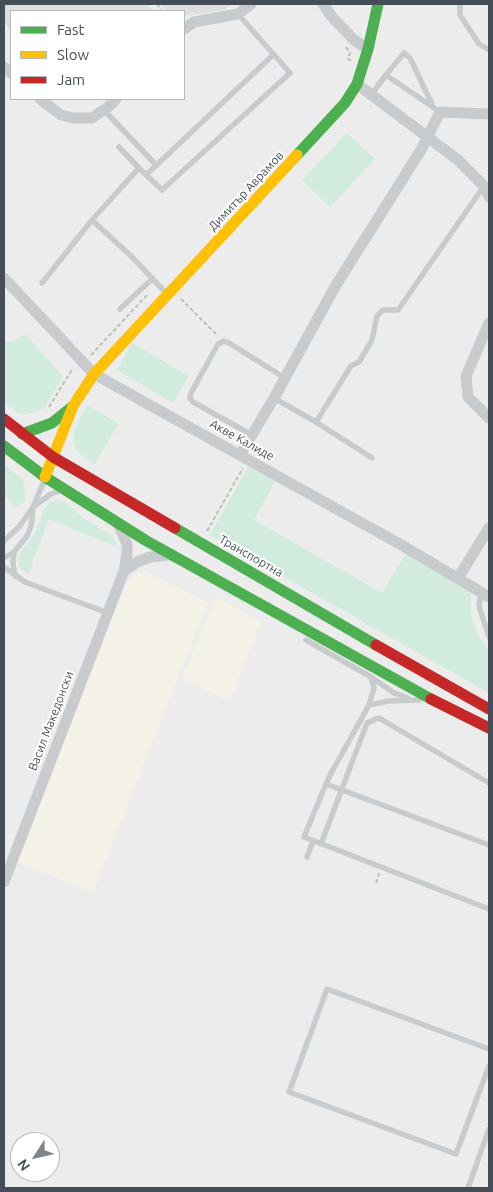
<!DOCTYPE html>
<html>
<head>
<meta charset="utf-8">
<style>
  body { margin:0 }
  #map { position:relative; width:493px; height:1192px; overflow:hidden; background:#edecec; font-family:Ubuntu,sans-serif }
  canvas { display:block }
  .frame { position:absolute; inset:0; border:5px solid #454d57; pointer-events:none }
  .legend { position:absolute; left:10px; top:10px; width:175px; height:90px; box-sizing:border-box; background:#fff; border:1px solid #b5b8bc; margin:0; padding:6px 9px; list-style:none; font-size:15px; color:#454d57 }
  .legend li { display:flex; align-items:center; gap:10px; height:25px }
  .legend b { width:25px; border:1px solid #b5b8bc }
  .north { position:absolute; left:10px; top:1132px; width:50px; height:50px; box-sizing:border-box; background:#fff; border:1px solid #b5b8bc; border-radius:50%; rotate:235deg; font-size:14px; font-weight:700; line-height:20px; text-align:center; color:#454d57 }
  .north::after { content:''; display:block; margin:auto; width:18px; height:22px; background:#80858b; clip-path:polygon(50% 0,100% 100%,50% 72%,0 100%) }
</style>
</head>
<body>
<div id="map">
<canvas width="493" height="1192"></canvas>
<div class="frame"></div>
<ul class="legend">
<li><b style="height:6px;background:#4caf50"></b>Fast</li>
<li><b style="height:6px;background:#ffc107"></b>Slow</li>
<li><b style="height:6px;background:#c62828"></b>Jam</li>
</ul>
<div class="north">N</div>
</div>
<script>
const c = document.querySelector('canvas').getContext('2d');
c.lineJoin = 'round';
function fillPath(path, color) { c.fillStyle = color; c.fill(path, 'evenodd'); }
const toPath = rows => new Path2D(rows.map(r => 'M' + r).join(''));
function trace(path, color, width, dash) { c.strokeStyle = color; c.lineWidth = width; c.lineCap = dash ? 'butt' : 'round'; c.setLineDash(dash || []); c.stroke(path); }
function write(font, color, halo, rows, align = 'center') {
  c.font = font + ' Ubuntu,sans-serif'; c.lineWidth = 4; c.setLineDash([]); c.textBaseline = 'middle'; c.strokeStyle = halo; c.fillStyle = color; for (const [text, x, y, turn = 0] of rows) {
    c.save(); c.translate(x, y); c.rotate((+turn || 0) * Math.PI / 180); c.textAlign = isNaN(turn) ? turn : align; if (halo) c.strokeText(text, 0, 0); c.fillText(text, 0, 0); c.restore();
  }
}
fillPath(toPath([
  [142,569,208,603,93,892,16,861,121,594,133,577],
  [216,597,261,621,230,701,182,679]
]), '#f4f1e7');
fillPath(toPath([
  [4,4,148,4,153,11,11,11,11,31,4,22],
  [160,4,232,4,224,10,184,16,184,11,166,11]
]), '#dfdddd');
fillPath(toPath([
  [347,133,375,159,330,207,302,180],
  [25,334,63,376,45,408,25,415,16,412,4,402,4,342,14,341],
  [132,343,189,376,173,403,117,370],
  [87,405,119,424,94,465,77,451,74,443,74,431],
  [4,464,16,474,23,480,25,487,25,501,15,508,4,494],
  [248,467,275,481,254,520,382,593,409,549,476,586,471,594,471,615,478,636,489,650,489,693,210,535],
  [56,500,62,501,68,504,83,518,109,534,118,544,115,546,49,519,28,575,19,567,18,556,35,533,45,508,50,502]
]), '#d1ebdd');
trace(toPath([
  [157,4,162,11],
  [346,47,350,53,348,59,352,61],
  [181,299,218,336],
  [91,355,149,293],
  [49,407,73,368],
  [207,531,243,468],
  [376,883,379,873]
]), '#b6c1be', 2, [4, 2.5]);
trace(toPath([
  [460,4,460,15,479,44,489,50],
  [386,75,404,53,410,58,432,104],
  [371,95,386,75,440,112],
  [104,110,156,165],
  [119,147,139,168],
  [146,175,273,55],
  [92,220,131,256,167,294],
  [42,283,92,220,139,168,162,190,290,73,238,14],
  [120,309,152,279],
  [274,398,316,422,351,366,359,362,372,340,377,316,383,310,398,310,484,186],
  [316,422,372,458],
  [252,435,193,402,190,398,191,393,218,344,224,341,229,343,285,378],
  [4,541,19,527,33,507,45,479],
  [4,558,14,552],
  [4,567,25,582,38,587,108,613],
  [15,576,13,563,14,552,27,536,31,526,33,507,51,494,59,491],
  [481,592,479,606,489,637],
  [306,640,371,677,374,688,369,705,329,777,304,837,489,909],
  [371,677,394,693,408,698],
  [369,705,389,701,419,700],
  [326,784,489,845],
  [321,844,367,723,376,719,379,718,489,783],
  [307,857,313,841],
  [489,1049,327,989,289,1092,456,1154,489,1066],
  [468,1188,489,1129]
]), '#c8cbcd', 5.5);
trace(toPath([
  [323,4,332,17,354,40,368,49],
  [184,29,194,22,238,14,251,4],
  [4,67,11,73],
  [357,84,458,160,484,186,489,197],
  [40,99,61,115,73,118,92,118,108,107,116,99],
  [4,278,94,374,405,547,489,597],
  [489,323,466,376,468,397,489,418],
  [240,455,274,398,336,285,421,150,440,112,489,114],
  [124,571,137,562,150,557,169,555],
  [458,578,489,528],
  [4,882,124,571,127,554,127,544,118,524]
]), '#c8cbcd', 11);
trace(toPath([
  [297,155,345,103,357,84,368,49,378,4],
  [22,434,52,423,73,406],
  [4,446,45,477,145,540,431,699],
  [175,528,376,645]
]), '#4caf50', 11);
trace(toPath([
  [45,477,73,406,94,374,297,155]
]), '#ffc107', 11);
trace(toPath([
  [4,419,53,457,175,528],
  [376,645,489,709],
  [431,699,489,728]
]), '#c62828', 11);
write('12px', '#454d57', '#fff', [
  ["Димитър Аврамов",246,191,-47],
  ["Акве Калиде",242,440,29],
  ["Транспортна",251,556,30],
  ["Васил Македонски",51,721,-69]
]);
</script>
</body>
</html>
